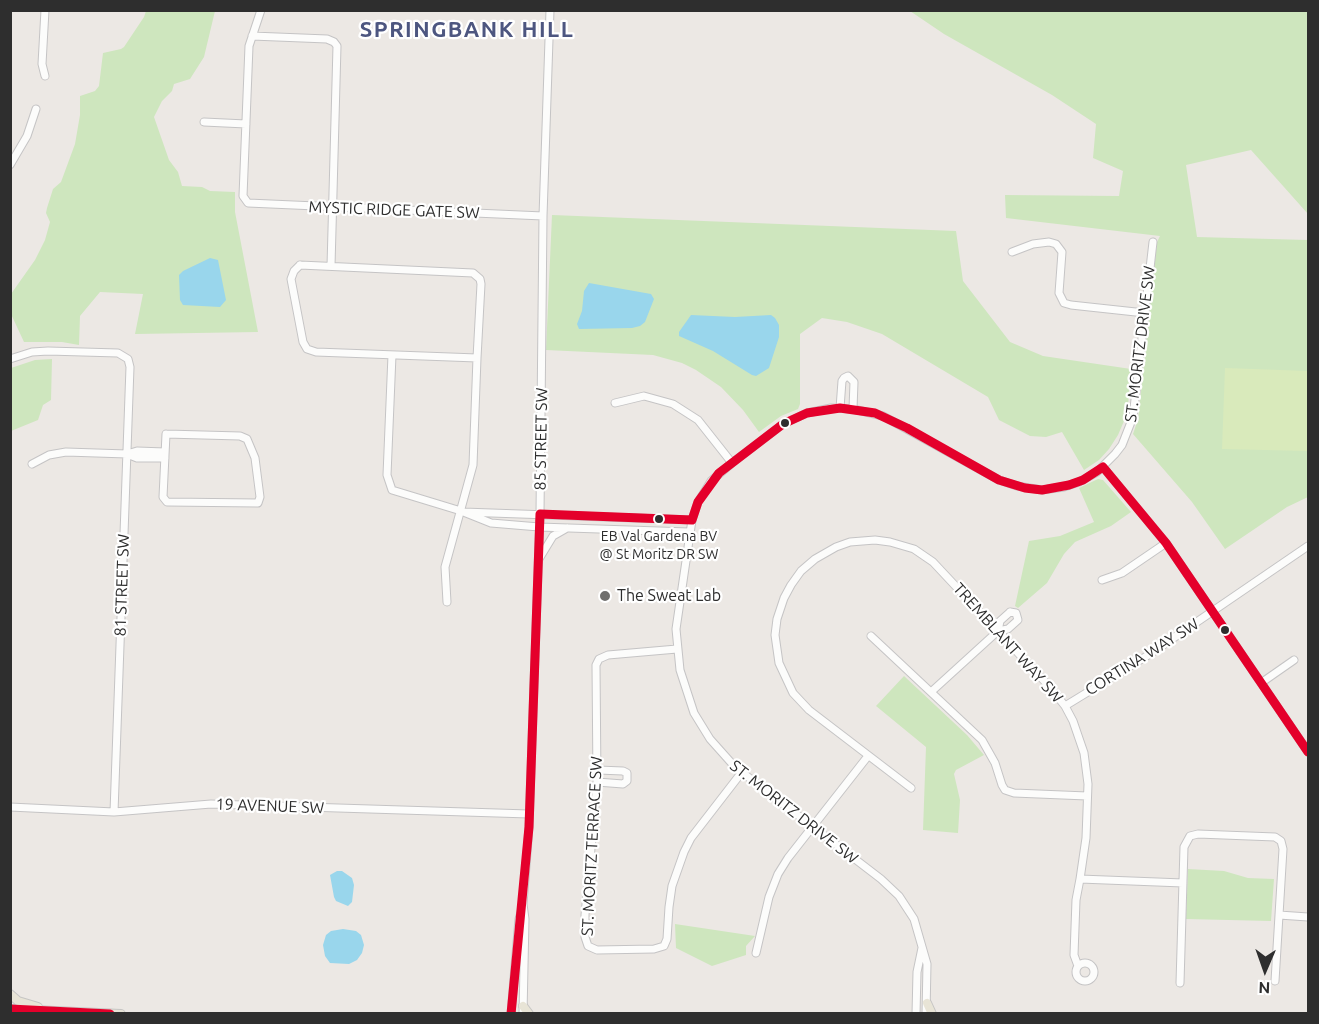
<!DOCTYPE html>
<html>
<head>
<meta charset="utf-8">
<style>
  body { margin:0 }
  #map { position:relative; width:1319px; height:1024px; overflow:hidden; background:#ece8e4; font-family:Ubuntu,sans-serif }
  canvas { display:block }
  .frame { position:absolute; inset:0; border:12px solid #2e2e2e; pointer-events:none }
  .north { position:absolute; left:1235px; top:940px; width:60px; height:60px; -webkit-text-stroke:4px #fff; paint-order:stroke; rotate:182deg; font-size:16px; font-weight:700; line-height:24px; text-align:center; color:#2e2e2e }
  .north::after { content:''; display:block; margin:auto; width:21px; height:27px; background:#2e2e2e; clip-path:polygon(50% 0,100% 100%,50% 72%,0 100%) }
</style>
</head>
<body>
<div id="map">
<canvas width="1319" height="1024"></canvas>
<div class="frame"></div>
<div class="north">N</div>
</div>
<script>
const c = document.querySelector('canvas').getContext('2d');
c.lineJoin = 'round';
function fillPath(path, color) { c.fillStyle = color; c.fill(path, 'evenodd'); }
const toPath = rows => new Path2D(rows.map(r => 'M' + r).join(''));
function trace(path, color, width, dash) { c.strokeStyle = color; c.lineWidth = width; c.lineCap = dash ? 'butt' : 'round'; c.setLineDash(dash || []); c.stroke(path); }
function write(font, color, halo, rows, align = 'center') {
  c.font = font + ' Ubuntu,sans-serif'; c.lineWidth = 4.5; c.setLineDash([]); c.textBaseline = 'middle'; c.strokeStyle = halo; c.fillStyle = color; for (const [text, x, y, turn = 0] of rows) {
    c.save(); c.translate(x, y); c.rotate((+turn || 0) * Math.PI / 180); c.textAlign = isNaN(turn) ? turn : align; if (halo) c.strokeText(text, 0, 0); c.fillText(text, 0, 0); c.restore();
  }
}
fillPath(toPath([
  [146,11,215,11,204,57,190,79,174,84,172,91,162,101,154,117,169,160,178,172,182,186,202,187,210,191,235,192,235,212,258,332,135,334,143,294,100,292,80,316,79,345,62,342,24,342,11,314,11,294,35,260,45,240,50,222,46,213,47,208,53,189,61,182,75,144,80,115,80,96,95,91,99,86,103,53,121,49,124,47,144,17],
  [910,11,1308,11,1308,214,1251,150,1186,165,1197,237,1308,240,1308,497,1287,507,1225,549,1192,502,1133,434,1138,419,1157,242,1160,236,1006,218,1005,195,1119,196,1123,171,1093,158,1096,124,1052,95,944,34],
  [552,215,956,231,963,281,1010,342,1043,356,1131,369,1128,406,1124,421,1118,435,1109,449,1099,460,1084,470,1062,432,1046,437,1030,436,999,420,988,397,882,334,847,322,822,318,800,334,800,404,798,409,781,416,759,432,743,410,721,387,696,370,682,363,653,355,546,350],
  [52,359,51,400,43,405,38,420,11,431,11,368,35,360],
  [1098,479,1103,480,1131,512,1111,526,1075,542,1064,554,1047,583,1018,608,1015,606,1029,541,1060,536,1094,522,1079,488],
  [904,676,967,735,984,755,956,770,954,774,960,800,958,833,923,830,926,747,876,706],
  [1188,869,1224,871,1248,878,1274,879,1271,921,1186,919],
  [675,924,755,936,746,946,746,955,712,966,676,948]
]), '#cee6be');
fillPath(toPath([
  [1225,368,1308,371,1308,451,1222,449]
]), '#d9eabb');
fillPath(toPath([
  [210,258,218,260,226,300,220,307,183,305,180,300,179,275,183,271],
  [589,283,651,294,654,299,645,322,640,326,632,328,579,329,577,324,582,311,584,291],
  [691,315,735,317,771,315,775,318,779,325,779,337,769,368,756,376,752,375,713,351,679,336,679,332],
  [337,871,342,871,352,878,354,885,352,902,348,906,336,901,334,897,330,875],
  [343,929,356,931,361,935,364,945,362,953,357,960,349,964,330,963,325,956,323,945,326,935,331,931]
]), '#99d6ec');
const minor = toPath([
  [261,10,249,46,243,196,248,203,543,216],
  [252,36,327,39,334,42,337,46,331,266],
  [45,76,42,64,45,10],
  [204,122,246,124],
  [10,165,27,136,36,109],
  [1012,252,1033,244,1049,242,1056,244,1062,252,1059,293,1064,303,1071,305,1145,313],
  [300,265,473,273,480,279,481,284,477,358,316,352,307,349,303,342,291,279,294,271,300,265],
  [392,355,387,475,392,490,461,511,491,523,539,527,689,532],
  [10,359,32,352,48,351,118,353,128,359,130,367,114,812],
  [615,403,644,396,673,404,698,420,732,463],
  [840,408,842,381,844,378,848,376,854,382,853,409],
  [166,434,240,436,247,439,255,458,260,497,258,503,167,502,163,497,166,434],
  [127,454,137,451,165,452],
  [32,464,49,455,66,452,127,454,137,458,165,458],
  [1103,467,1166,543,1308,752],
  [463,512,692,520],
  [539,559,553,536,567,528],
  [1102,580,1122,573,1166,543],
  [447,602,445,567,473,465,477,358],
  [1010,612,1016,613,1018,620,1008,629,998,631,1000,621,1010,612],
  [871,636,982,740,995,763,1002,785,1005,790,1014,793,1087,796],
  [677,649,608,655,599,659,596,665,597,782,585,915,585,937,588,946,597,950,654,949,664,946,667,939,669,907,672,886,684,852,691,838,742,772],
  [1261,683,1294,660],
  [931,692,998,631],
  [1065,706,1150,654,1308,546],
  [597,782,623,784,627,781,627,773,623,771,598,770],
  [911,788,809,710,793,693,779,663,775,635,777,619,784,598,791,585,801,571,815,559,836,547,850,542,875,540,890,542,914,549,933,562,1049,686,1065,706,1073,721,1084,753,1088,784,1086,838,1080,879,1183,883],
  [10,807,114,812,211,804,529,814],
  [1279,915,1308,917],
  [756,953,769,897,778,874,788,858,868,756],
  '1076 972a9 9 0 1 1 18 0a9 9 0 1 1-18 0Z',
  [1078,966,1074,955,1076,900,1080,879],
  [1180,983,1184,847,1190,836,1198,834,1275,837,1281,841,1283,849,1275,981],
  [511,1014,519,919,522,909],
  [523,1014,525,919,523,904,529,827,540,514,543,216,550,10],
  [916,1014,917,972,922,948],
  [926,1014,927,964,914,919,899,896,881,879,735,767,710,739,694,713,680,670,676,629,692,520,698,502,711,481,732,463,783,424,807,413,831,408,853,409,883,416,999,480,1017,486,1042,490,1064,487,1079,482,1097,472,1115,454,1122,445,1133,417,1153,242]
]);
const major = toPath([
  [10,994,18,1001,38,1007],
  [927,1003,932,1014],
  [523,1006,529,1014],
  [10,1009,121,1014]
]);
trace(minor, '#c5c4c5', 9);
trace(major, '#c6c5c4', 10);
trace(minor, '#fcfcfb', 7);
trace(major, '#e8e4d6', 8);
trace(toPath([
  [10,1009,110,1014],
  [511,1014,529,827,540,514,692,520,698,502,719,473,783,424,807,413,840,408,875,413,907,428,999,480,1025,488,1042,490,1069,485,1083,480,1103,467,1166,543,1308,752]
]), '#e4002b', 9);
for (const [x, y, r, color] of [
  [785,423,5,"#2e2e2e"],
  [659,519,5,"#2e2e2e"],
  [605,596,6,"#706f6e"],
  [1225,630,5,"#2e2e2e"]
]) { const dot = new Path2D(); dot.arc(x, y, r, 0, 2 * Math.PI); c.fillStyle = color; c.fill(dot); trace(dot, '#fff', 2); }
write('14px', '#2e2e2e', '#fff', [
  ["EB Val Gardena BV",659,536],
  ["@ St Moritz DR SW",659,554]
]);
write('16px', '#2e2e2e', '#fff', [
  ["MYSTIC RIDGE GATE SW",394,210,2],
  ["ST. MORITZ DRIVE SW",1140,344,-83],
  ["85 STREET SW",541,439,-89],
  ["81 STREET SW",122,585,-88],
  ["TREMBLANT WAY SW",1008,643,48],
  ["CORTINA WAY SW",1142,657,-32],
  ["19 AVENUE SW",270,806,2],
  ["ST. MORITZ DRIVE SW",794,812,38],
  ["ST. MORITZ TERRACE SW",592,846,-87]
]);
write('16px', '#2e2e2e', '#fff', [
  ["The Sweat Lab",617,596]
], 'left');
c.letterSpacing = '1.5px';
write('bold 22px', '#4d5680', '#fff', [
  ["SPRINGBANK HILL",467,30]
]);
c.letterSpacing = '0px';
</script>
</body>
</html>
